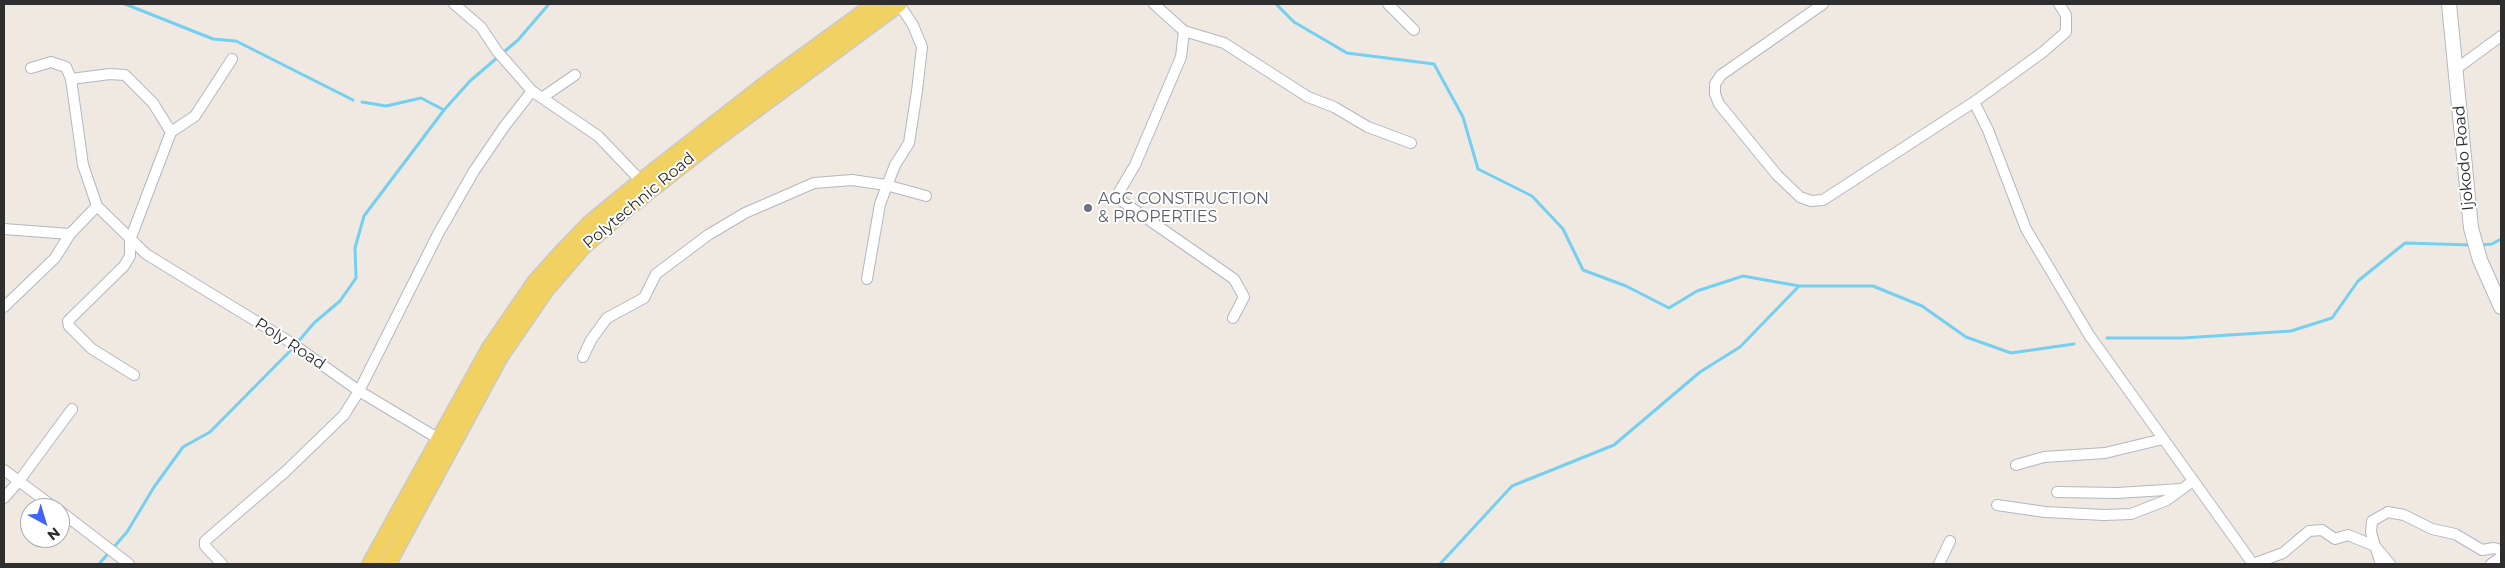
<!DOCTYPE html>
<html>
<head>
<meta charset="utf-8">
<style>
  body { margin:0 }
  #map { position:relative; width:2505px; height:568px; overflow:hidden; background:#efe9e1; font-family:Montserrat,sans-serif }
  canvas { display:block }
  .frame { position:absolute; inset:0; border:5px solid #2e2e2e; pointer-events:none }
  .north { position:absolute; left:20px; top:498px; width:50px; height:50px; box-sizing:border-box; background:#fff; border:1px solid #ababab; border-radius:50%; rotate:141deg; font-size:14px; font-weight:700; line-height:20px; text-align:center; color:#2e2e2e }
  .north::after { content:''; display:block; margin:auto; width:18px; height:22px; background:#4264fb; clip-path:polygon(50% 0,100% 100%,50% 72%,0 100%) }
</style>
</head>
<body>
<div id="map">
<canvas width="2505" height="568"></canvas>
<div class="frame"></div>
<div class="north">N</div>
</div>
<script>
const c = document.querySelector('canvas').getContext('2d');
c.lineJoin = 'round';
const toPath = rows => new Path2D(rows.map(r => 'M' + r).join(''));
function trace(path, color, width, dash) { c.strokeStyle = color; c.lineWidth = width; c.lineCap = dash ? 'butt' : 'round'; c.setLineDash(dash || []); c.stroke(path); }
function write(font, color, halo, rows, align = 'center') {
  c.font = font + ' Montserrat,sans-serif'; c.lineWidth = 4; c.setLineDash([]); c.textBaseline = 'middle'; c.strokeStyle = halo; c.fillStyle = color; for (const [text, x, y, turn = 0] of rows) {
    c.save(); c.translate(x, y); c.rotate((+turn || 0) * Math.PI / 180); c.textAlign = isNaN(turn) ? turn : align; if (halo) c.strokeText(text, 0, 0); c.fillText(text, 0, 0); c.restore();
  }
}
trace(toPath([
  [125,4,213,39,236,41,353,100],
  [1276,4,1294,22,1347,53,1434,64,1463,117,1478,169,1532,196,1563,229,1583,270,1626,286,1669,308,1697,291,1743,276,1799,286,1873,286,1922,306,1966,337,2011,353,2074,344],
  [362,102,386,106,421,98,444,110],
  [2480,245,2492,244,2501,239],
  [2107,338,2183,338,2291,331,2332,318,2358,281,2405,243,2471,245],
  [297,343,314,323,340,301,356,278,355,248,364,216,444,110,470,81,518,40,549,4],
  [99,564,127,532,154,487,183,447,210,432,293,348],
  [1440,564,1512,486,1614,445,1700,372,1740,347,1799,286]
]), '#75cff0', 3);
const minor = toPath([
  [454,4,481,27,497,51,532,91,598,136,644,184],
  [1154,4,1184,31,1224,43,1308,97,1334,107,1368,127,1411,143],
  [1388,4,1414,30],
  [1823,4,1721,75,1715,84,1715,94,1719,104,1777,175,1800,197,1811,201,1823,200,1974,102,1988,130,2026,229,2089,335,2253,564,2283,553,2309,531,2322,530,2335,539,2348,535,2375,546,2381,564],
  [1184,31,1181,57,1135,165,1116,197,1234,279,1244,297,1233,318],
  [31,68,51,62,66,67,71,79,83,165,97,206,146,254,290,342,359,391,444,442],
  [2456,69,2501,36],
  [71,79,110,74,125,75,153,103,171,132],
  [543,97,575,75],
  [1974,102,2043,52,2066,32,2066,15,2059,4],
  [4,229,70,234],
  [867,279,880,204,895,165,909,143,917,91,922,47,913,25,899,4],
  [4,307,55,258,70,234,97,206],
  [583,357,591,340,607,318,644,298,656,274,708,235,745,213,814,183,852,180,886,185,926,196],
  [134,375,92,349,69,326,68,321,124,266,130,256,130,240,171,132,195,116,232,59],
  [2016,465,2044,457,2105,453,2163,439],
  [4,470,55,508],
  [2057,492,2117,493,2181,489],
  [4,498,19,481,72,409],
  [1997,505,2045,512,2104,515,2131,514,2167,500,2193,481],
  [60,511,129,564],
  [222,564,205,546,205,541,285,472,344,415,359,391,438,234,474,171,504,127,532,91],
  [1939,564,1950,541],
  [2390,564,2375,546,2371,532,2372,521,2388,512,2404,515,2432,529,2455,534,2482,550,2494,548,2501,550],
  [2491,564,2501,557]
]);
const secondary = toPath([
  [2449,4,2471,228,2480,260,2501,307]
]);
const primary = toPath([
  [370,564,489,349,535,282,562,252,590,223,641,181,772,79,875,4],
  [388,564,500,357,546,290,583,247,629,207,708,145,899,4]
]);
trace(minor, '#b4b7c1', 12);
trace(secondary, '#b4b7c1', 16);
trace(primary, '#c9c9c9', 18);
trace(minor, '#fff', 10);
trace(secondary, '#fff', 14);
trace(primary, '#f2d163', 15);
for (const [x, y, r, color] of [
  [1088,208,5,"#6b7280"]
]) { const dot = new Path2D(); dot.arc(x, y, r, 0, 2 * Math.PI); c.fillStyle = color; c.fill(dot); trace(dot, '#fff', 2); }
write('16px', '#2e2e2e', '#fff', [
  ["Ijokodo Road",2464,158,-95],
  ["Polytechnic Road",639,201,-40],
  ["Poly Road",290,344,33]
]);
write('16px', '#5b616d', '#fff', [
  ["AGC CONSTRUCTION",1098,199],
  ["& PROPERTIES",1098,217]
], 'left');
</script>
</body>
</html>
